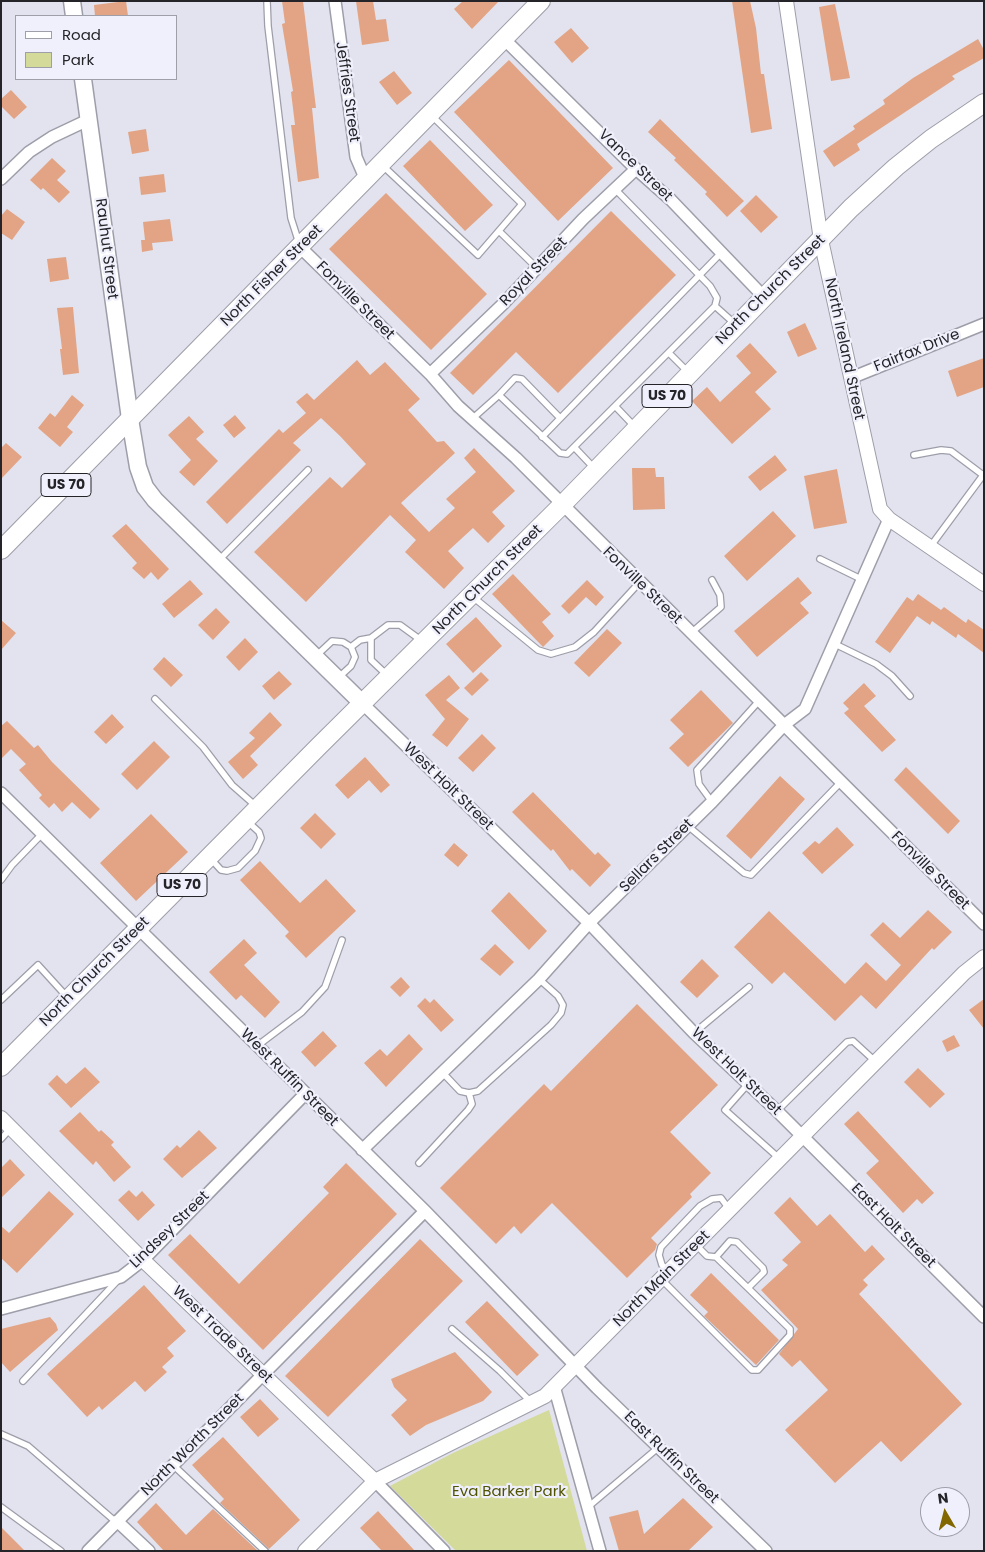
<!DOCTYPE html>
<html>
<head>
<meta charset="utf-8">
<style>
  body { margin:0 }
  #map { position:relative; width:985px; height:1552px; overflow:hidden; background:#e2e3ee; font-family:Poppins,sans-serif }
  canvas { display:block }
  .frame { position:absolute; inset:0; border:2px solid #252529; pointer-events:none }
  .legend { position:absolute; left:15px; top:15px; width:162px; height:65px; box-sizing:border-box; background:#eff0fc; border:1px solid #9e9fa8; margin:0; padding:6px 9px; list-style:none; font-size:15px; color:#252529 }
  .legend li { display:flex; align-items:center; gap:10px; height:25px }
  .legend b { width:25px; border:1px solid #9e9fa8 }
  .north { position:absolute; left:920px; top:1487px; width:50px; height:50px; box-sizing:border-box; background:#eff0fc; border:1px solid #9e9fa8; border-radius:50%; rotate:352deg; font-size:14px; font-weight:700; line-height:20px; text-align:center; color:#252529 }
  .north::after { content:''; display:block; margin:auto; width:18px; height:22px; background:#836700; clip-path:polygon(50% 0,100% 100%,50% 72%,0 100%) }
</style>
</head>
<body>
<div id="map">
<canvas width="985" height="1552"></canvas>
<div class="frame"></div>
<ul class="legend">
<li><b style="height:6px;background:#fff"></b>Road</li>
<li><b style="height:14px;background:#d4da99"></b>Park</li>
</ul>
<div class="north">N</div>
</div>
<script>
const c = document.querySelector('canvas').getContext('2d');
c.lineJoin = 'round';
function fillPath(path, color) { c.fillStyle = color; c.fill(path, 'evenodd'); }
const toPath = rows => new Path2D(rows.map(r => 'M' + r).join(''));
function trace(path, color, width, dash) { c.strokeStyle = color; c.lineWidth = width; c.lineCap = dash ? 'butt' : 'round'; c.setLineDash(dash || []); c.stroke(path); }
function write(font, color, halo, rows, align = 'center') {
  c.font = font + ' Poppins,sans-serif'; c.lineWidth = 4.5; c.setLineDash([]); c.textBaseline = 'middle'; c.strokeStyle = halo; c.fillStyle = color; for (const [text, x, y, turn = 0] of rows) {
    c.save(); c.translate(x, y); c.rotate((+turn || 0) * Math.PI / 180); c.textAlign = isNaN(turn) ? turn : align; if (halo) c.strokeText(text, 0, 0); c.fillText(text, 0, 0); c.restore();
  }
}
fillPath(toPath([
  [549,1410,587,1551,456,1551,390,1486,453,1453]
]), '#d4da99');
fillPath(toPath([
  [126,1,128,16,95,16,94,5],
  [282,1,303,1,316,108,312,108,319,178,298,182,291,125,295,125,291,92,293,91,282,24,285,23],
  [356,1,373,1,376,20,386,19,389,41,362,45],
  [463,1,499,1,472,29,454,9],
  [732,1,750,1,756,28,761,74,764,74,772,129,751,133],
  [835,4,850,78,831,81,819,7],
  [571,28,589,48,572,63,554,42],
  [978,39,984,50,984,58,952,76,955,79,857,144,860,150,834,167,823,151,855,129,853,126,885,104,883,100,913,78],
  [509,60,613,168,558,221,454,112],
  [394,71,412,93,397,105,379,82],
  [11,90,27,107,14,119,1,106,1,99],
  [660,119,744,201,727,217,705,194,707,192,674,160,676,158,648,132],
  [146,129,149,151,132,154,128,132],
  [430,140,493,205,465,231,403,166],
  [52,158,66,171,57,180,70,192,59,203,43,188,41,190,30,180],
  [164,174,166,192,141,195,139,177],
  [386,193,487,294,431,350,329,249],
  [756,195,778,217,761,233,740,211],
  [7,209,25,222,12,240,1,233,1,216],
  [611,211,676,275,558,393,516,352,473,395,450,373],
  [170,219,173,241,152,243,153,250,142,252,141,240,145,240,143,222],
  [66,257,69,279,50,282,47,259],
  [73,307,79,373,63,375,60,349,62,349,57,308],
  [805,323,817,349,798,357,787,332],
  [750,343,777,372,755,392,771,409,732,444,692,401,707,387,720,402,751,373,736,356],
  [984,358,984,387,957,397,948,371],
  [357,360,370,375,385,362,420,399,408,410,437,442,444,441,455,453,401,503,429,532,455,508,446,499,476,472,464,458,474,448,515,491,492,512,505,526,488,543,473,528,448,551,464,568,444,589,405,552,416,540,390,515,306,602,254,552,330,477,342,488,366,464,340,436,321,418,293,443,301,450,227,524,206,502,279,429,283,433,306,413,296,402,307,393,314,400],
  [72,395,84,405,67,427,73,432,60,447,38,428,50,413,55,417],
  [235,415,246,428,234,438,223,425],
  [189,416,204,432,196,439,218,461,194,486,179,472,191,460,168,435],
  [6,443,22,457,1,479,1,448],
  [775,455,787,470,760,491,748,477],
  [632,468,655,468,656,477,664,477,665,509,633,510],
  [837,469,847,523,814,529,804,476],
  [773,511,796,536,747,581,724,556],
  [126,524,169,569,158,580,151,572,144,579,132,568,137,563,112,536],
  [513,574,551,614,542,622,554,636,543,647,492,594],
  [798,577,812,593,800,603,809,613,757,657,734,631],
  [190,580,203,594,174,618,162,604],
  [587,580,604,597,596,606,586,597,569,614,561,606],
  [918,594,941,610,944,607,966,623,968,619,984,630,984,653,958,634,956,638,932,621,930,625,917,616,890,653,875,642,907,597,913,601],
  [216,608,230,622,213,640,198,625],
  [476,617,502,646,473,673,446,644],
  [1,620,16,633,1,650],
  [607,629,622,643,589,677,574,663],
  [245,638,258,652,239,671,226,657],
  [164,657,183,675,171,687,153,669],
  [279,671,292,684,274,700,262,686],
  [481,672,489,680,472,696,464,688],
  [449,675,460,688,446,700,469,719,447,747,432,735,445,719,425,695],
  [864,683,876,696,864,706,896,740,882,752,844,713,849,709,843,703],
  [701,690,733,723,688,767,669,748,684,734,670,720],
  [270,712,282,725,250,756,258,765,243,779,228,762,255,738,249,733],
  [112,714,124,727,106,744,94,732],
  [7,721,34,748,38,745,52,762,100,809,90,819,72,802,62,812,54,803,49,808,39,798,42,795,19,770,26,764,11,749,1,759,1,726],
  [482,734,496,748,473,772,458,758],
  [154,741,170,757,137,790,121,774],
  [365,757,390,785,381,793,369,780,348,799,335,785],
  [906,767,960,821,948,834,894,780],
  [780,776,805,799,751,859,726,836],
  [533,792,595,855,598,852,611,865,590,887,572,869,570,871,553,849,551,851,512,812],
  [315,813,336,834,321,849,300,828],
  [151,814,188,852,136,901,100,863],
  [837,827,854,845,822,874,802,853,815,841,819,844],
  [454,843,468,855,458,867,444,855],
  [260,861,300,903,326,879,356,911,306,958,285,936,289,932,240,880],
  [509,892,547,931,529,950,491,911],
  [928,910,952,932,934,950,932,948,876,1009,861,995,835,1021,784,972,772,984,734,947,769,911,845,984,866,962,886,981,901,965,870,935,883,922,900,938],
  [244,939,257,953,244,965,280,1002,265,1018,241,995,236,1000,209,972],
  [495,944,514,962,500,976,480,959],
  [702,959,719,976,697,998,680,982],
  [401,977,410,987,400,997,390,987],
  [425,998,430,1003,434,999,454,1020,441,1032,417,1006],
  [984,999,984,1029,969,1010],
  [637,1004,718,1085,670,1132,711,1173,690,1194,692,1197,651,1238,657,1244,655,1250,627,1278,552,1203,521,1234,514,1226,496,1244,440,1188,544,1084,551,1091],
  [323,1031,337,1046,315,1067,301,1052],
  [409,1034,423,1049,386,1087,364,1063,380,1049,387,1056],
  [954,1035,960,1046,947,1052,942,1041],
  [85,1067,100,1082,71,1108,48,1084,57,1075,66,1084],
  [918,1068,945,1094,930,1108,904,1082],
  [858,1111,934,1193,922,1204,917,1199,903,1213,866,1173,879,1161,844,1124],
  [80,1112,99,1132,101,1130,114,1142,111,1145,131,1167,114,1182,96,1161,93,1165,59,1131],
  [199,1130,217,1148,182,1178,163,1159,177,1145,180,1148],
  [10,1159,25,1175,1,1198,1,1168],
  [346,1163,397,1214,263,1350,168,1255,190,1234,239,1284,329,1193,323,1187],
  [129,1190,136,1197,142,1191,155,1205,138,1221,118,1200],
  [49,1191,74,1214,17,1273,1,1258,1,1226,9,1233],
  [790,1197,817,1226,830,1214,865,1252,872,1245,885,1259,863,1280,868,1285,859,1294,962,1404,901,1462,881,1441,835,1483,785,1430,828,1390,800,1360,792,1367,779,1354,798,1329,761,1290,788,1265,782,1260,801,1242,774,1213],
  [420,1239,463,1281,328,1417,285,1376],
  [711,1273,779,1340,756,1365,704,1316,708,1312,690,1295],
  [144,1285,186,1331,167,1348,174,1356,162,1367,167,1372,145,1392,135,1381,102,1410,99,1406,87,1417,47,1374],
  [487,1301,539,1355,517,1376,465,1322],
  [50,1317,56,1324,58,1330,10,1372,1,1362,1,1329],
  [455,1352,492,1392,483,1401,426,1425,410,1436,391,1415,407,1400,394,1387,391,1379],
  [260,1399,279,1419,258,1437,240,1417],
  [223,1437,300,1520,269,1549,220,1503,224,1499,192,1465],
  [683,1498,713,1527,688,1551,619,1551,609,1517,638,1510,644,1534],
  [156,1503,186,1535,213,1509,258,1551,164,1551,137,1522],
  [378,1511,415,1551,382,1551,360,1528],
  [1,1527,25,1551,1,1551]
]), '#e2a484');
const service = toPath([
  [267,1,268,26,291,218,299,243],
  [382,165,478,255,522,204,431,115],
  [499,231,537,268],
  [715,306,734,323],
  [669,353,689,373],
  [616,407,635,427],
  [560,418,522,379,515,378,499,395,560,453,567,454,715,306,717,298,710,286,615,189],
  [472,419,499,395],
  [542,437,721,253],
  [575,448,594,468],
  [914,455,941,450,951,451,983,475],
  [930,547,984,474],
  [820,559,863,580],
  [219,560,308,470],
  [473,597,538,650,551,654,575,647,594,632,639,583],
  [691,633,721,607,720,595,712,580],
  [835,644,876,664,892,676,910,696],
  [351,647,360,640,371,638],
  [316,656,332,641,343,642,351,647,355,657,351,666,338,678],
  [388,676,371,660,371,638,388,625,400,625,422,641],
  [155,699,203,747,232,785,257,807],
  [712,802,699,784,697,770,759,701],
  [688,826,744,873,751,875,841,782],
  [211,859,221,870,227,871,238,868,255,851,261,838,259,832,247,821],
  [1,880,12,865,42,834],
  [1,1000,38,965,68,998],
  [694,1033,749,987],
  [257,1046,302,1012,325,987,342,940],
  [442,1072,460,1091,469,1093,478,1091,551,1025,561,1013,563,1005,558,996,539,979],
  [748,1084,725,1110,780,1159],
  [777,1111,847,1042,853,1041,876,1062],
  [1,1139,11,1128],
  [419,1163,468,1110,472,1104,469,1093],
  [696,1245,707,1256,716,1257],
  [668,1271,662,1265,659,1255,661,1247,679,1228,700,1206,712,1199,721,1198,729,1209],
  [661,1279,752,1370,758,1370,790,1335,790,1329,748,1288,716,1257,730,1241,737,1242,763,1268,764,1272,748,1288],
  [452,1329,500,1371,532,1403],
  [23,1381,118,1280],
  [1,1434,28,1446,116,1522],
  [173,1465,265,1551],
  [1,1507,61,1551],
  [588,1507,659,1447]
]);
const minor = toPath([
  [335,1,356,157,366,180],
  [504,39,636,169,671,200,763,296],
  [1,179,29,152,52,137,88,120],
  [301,248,430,374,458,406,516,458,984,924],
  [430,374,503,304,583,219,636,169],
  [851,378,984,324],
  [363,704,589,923,694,1033,777,1111,984,1317],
  [1,793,425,1211,597,1388,766,1551],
  [362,1150,539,979,589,923,712,802,784,725,805,709,889,519],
  [1,1309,121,1277,143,1260,305,1094],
  [554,1386,600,1551],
  [375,1481,444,1551],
  [117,1521,149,1551],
  [88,1551,425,1211]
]);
const tertiary = toPath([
  [786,1,821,240,880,509,889,519,984,584],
  [1,1118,143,1260,375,1481],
  [305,1551,375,1481,545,1396,964,973,984,957]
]);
const secondary = toPath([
  [72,1,74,16],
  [83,79,130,419,138,467,145,487,155,500,363,704]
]);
const primary = toPath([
  [1,550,541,1],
  [1,1067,318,747,562,505,851,208,896,167,931,139,984,103]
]);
trace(service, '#9d9ea9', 8);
trace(minor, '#9d9ea9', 14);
trace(tertiary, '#9d9ea9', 16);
trace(secondary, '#9d9ea9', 19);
trace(primary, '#9d9ea9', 20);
trace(service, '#fff', 5.5);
trace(minor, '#fff', 11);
trace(tertiary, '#fff', 14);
trace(secondary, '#fff', 16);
trace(primary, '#fff', 18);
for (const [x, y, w] of [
  [667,396,50],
  [66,485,50],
  [182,885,50]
]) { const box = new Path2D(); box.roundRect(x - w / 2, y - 11.5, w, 23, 4); c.fillStyle = '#eff0fc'; c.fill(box); trace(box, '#252529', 1); }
write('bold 14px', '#252529', null, [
  ["US 70",667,396],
  ["US 70",66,485],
  ["US 70",182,885]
]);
write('15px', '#252529', '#eff0fc', [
  ["Jeffries Street",347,92,82],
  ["Vance Street",635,166,44],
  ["Rauhut Street",106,249,83],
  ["Royal Street",534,272,-46],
  ["North Fisher Street",272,276,-45],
  ["North Church Street",771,290,-45],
  ["Fonville Street",355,301,45],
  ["North Ireland Street",844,349,78],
  ["Fairfax Drive",917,351,-22],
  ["North Church Street",488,580,-45],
  ["Fonville Street",642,586,44],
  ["West Holt Street",448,787,44],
  ["Sellars Street",657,856,-45],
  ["Fonville Street",930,871,45],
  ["North Church Street",95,972,-45],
  ["West Holt Street",736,1072,44],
  ["West Ruffin Street",289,1078,45],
  ["East Holt Street",893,1226,45],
  ["Lindsey Street",170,1230,-44],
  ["North Main Street",662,1279,-45],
  ["West Trade Street",222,1335,44],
  ["North Worth Street",193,1445,-45],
  ["East Ruffin Street",671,1458,44]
]);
write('15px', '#505302', '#eff0fc', [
  ["Eva Barker Park",509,1492]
]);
</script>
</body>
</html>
